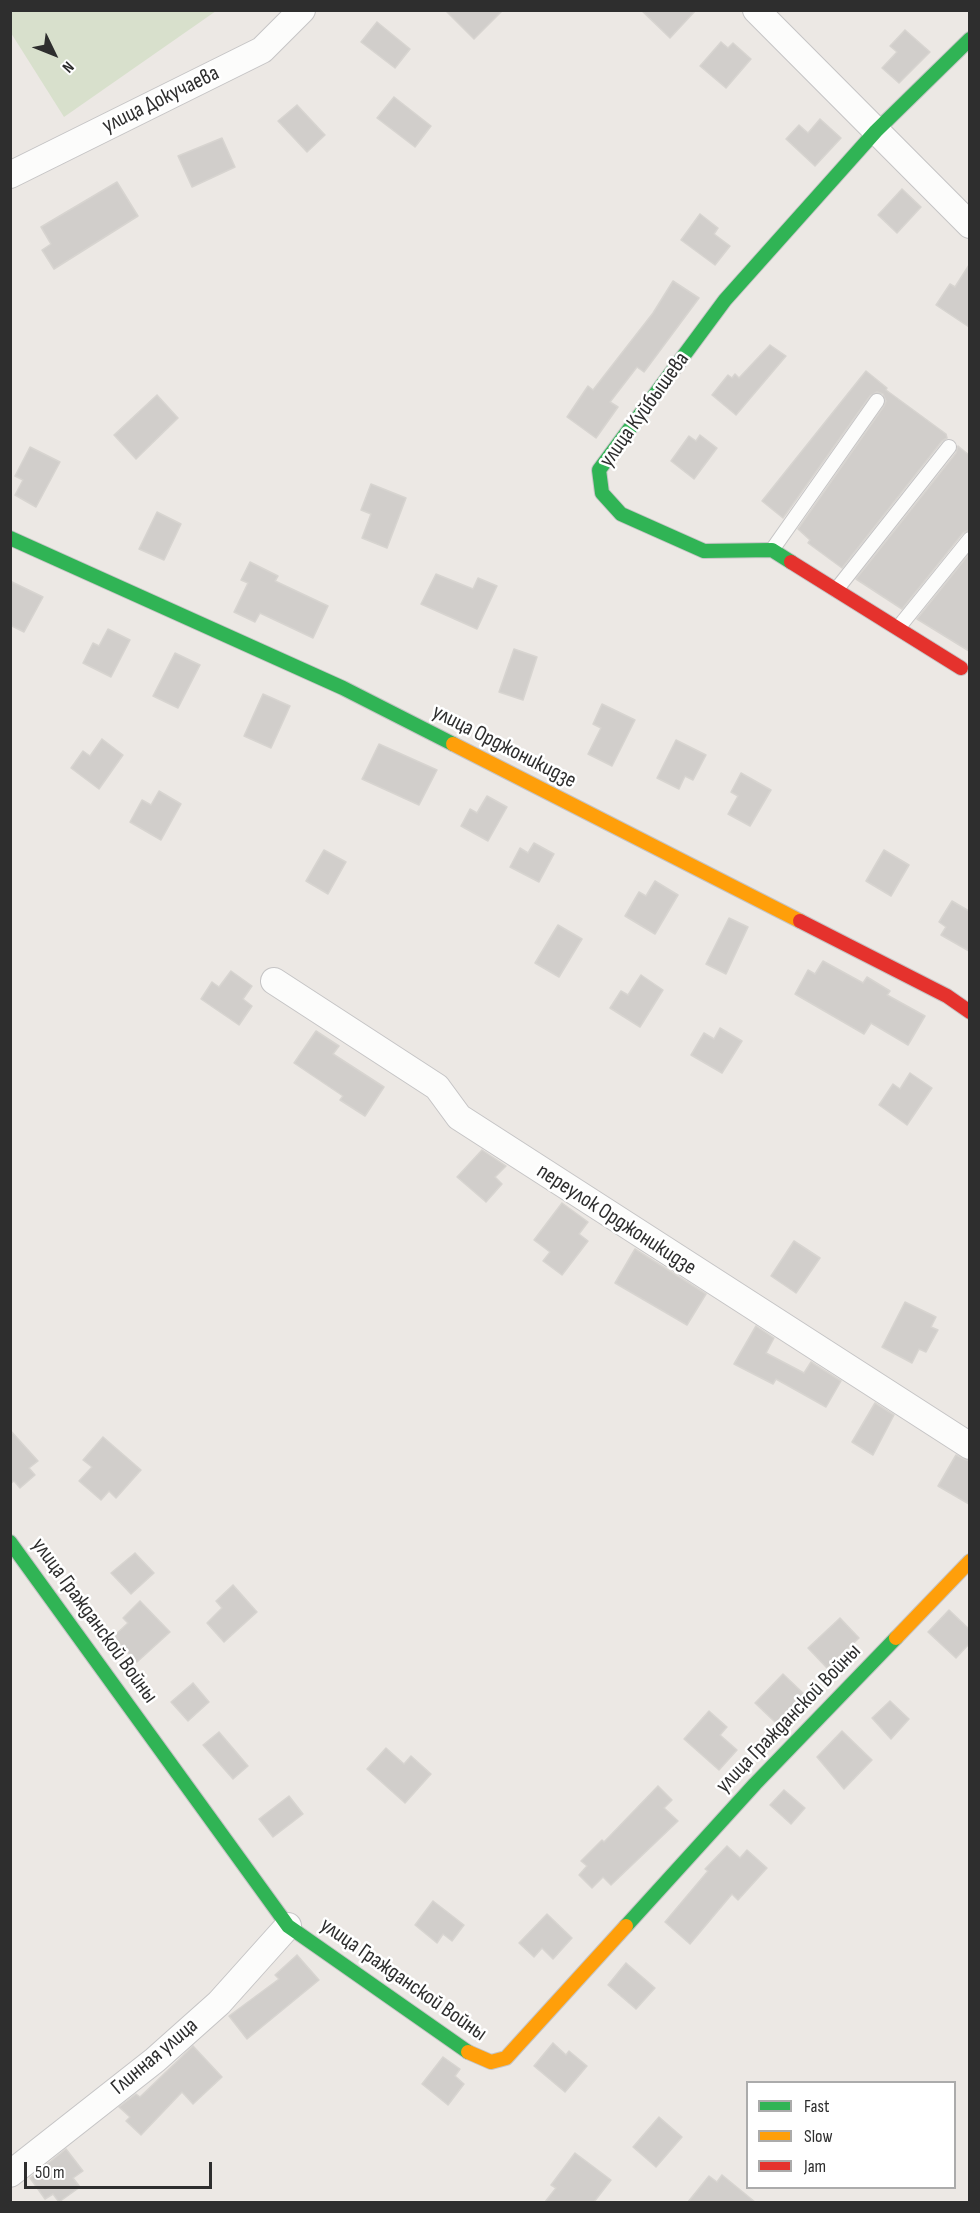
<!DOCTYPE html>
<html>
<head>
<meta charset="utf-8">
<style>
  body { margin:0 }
  #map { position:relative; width:980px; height:2213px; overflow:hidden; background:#ece8e4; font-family:"Sofia Sans Condensed",sans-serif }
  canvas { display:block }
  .frame { position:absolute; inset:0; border:12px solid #2e2e2e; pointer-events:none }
  .legend { position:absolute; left:746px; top:2081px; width:210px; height:108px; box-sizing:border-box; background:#fff; border:2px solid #ababab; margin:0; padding:8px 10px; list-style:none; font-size:18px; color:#2e2e2e }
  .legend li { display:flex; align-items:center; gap:12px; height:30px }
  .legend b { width:30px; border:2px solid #ababab }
  .north { position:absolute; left:24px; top:24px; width:60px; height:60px; -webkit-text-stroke:4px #fff; paint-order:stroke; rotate:133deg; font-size:16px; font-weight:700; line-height:24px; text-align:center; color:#2e2e2e }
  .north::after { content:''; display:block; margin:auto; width:21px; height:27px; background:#2e2e2e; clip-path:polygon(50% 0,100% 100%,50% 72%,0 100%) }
  .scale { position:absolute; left:24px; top:2162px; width:188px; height:27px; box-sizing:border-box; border:3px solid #2e2e2e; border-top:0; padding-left:8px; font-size:18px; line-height:21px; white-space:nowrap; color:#2e2e2e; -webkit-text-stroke:4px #fff; paint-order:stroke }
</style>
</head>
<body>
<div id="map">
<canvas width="980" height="2213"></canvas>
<div class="frame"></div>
<ul class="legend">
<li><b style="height:8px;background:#30b455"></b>Fast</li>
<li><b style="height:8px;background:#ff9f0a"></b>Slow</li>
<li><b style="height:8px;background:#e5322d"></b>Jam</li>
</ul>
<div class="north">N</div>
<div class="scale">50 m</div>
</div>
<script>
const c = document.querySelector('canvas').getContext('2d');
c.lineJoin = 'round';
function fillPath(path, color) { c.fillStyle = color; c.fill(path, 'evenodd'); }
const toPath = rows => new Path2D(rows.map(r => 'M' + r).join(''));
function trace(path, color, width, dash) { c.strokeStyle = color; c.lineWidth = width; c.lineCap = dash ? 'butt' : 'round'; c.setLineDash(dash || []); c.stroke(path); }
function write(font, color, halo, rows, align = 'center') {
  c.font = font + ' "Sofia Sans Condensed",sans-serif'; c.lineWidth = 5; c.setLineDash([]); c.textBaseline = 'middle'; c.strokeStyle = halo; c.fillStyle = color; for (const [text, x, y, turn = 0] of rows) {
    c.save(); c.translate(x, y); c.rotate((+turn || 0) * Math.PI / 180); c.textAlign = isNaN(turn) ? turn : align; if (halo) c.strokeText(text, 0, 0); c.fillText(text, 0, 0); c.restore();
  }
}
fillPath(toPath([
  [11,10,216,10,216,11,64,117,11,33]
]), '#d8e0cc');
const building = toPath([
  [445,10,503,10,474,39,445,10],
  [641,10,696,10,670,38,641,10],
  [377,22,410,49,395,68,361,42,377,22],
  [905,30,930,52,899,83,882,68,897,52,890,46,905,30],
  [721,42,728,48,733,43,751,59,726,88,700,66,721,42],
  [394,97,431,126,415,147,377,118,394,97],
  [297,105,325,135,307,152,278,121,297,105],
  [820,119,841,138,815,166,786,139,799,125,808,133,820,119],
  [222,138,235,167,192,187,178,156,222,138],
  [117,182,138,216,54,269,42,250,51,244,41,227,117,182],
  [902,189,921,207,897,233,878,215,902,189],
  [700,214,718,228,714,234,730,246,715,265,681,240,700,214],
  [969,265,969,327,936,305,950,284,955,287,969,265],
  [673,281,699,298,644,372,637,367,610,402,618,407,596,438,567,417,588,386,593,390,653,313,673,281],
  [770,345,786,356,736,415,712,395,728,375,732,378,735,374,739,378,770,345],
  [866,371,887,388,886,390,946,434,947,438,942,441,842,568,808,543,810,540,798,529,884,406,886,401,883,394,877,392,870,396,783,518,762,501,866,371],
  [157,395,178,418,136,459,114,435,157,395],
  [700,435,717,448,694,479,671,461,689,436,696,441,700,435],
  [958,446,969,455,969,530,963,533,902,609,856,579,956,453,958,446],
  [30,447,60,462,36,507,15,495,23,480,15,476,30,447],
  [371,484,406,498,387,548,362,538,371,514,361,510,371,484],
  [157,512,181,524,164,560,139,549,157,512],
  [969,554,969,651,917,619,969,554],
  [250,562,278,576,275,581,328,606,313,638,260,613,255,622,234,612,248,583,241,580,250,562],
  [436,574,473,589,478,578,497,586,477,629,421,604,436,574],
  [10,581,43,597,24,632,10,625,10,581],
  [108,629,130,640,111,677,83,663,93,643,99,646,108,629],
  [514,649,537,657,523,700,499,692,514,649],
  [175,653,200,665,178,708,153,696,175,653],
  [263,694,290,706,271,748,244,736,263,694],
  [602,704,635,720,612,766,588,754,601,728,593,724,602,704],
  [102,739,123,755,99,789,71,768,83,751,90,756,102,739],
  [676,740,706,755,693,780,685,776,679,789,657,778,676,740],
  [379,744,437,770,419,805,362,779,379,744],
  [741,773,771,790,750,826,728,814,738,796,731,792,741,773],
  [159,791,181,804,161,840,130,822,142,800,151,805,159,791],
  [487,796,507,807,488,841,461,826,470,809,477,813,487,796],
  [534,843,554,854,539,882,510,867,520,848,528,853,534,843],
  [324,850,346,862,328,894,306,881,324,850],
  [884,850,909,865,891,896,866,881,884,850],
  [655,881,678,895,655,934,625,916,639,892,646,896,655,881],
  [952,901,969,911,969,951,941,935,946,927,939,922,952,901],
  [729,918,748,927,726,974,706,964,729,918],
  [558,925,582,939,559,977,535,963,558,925],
  [823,961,863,983,867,977,890,991,887,995,925,1016,908,1045,871,1023,864,1034,795,994,808,970,815,974,823,961],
  [231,971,252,986,243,999,252,1006,239,1025,201,999,212,982,219,987,231,971],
  [641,975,663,990,640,1027,610,1008,621,991,628,995,641,975],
  [720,1028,742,1041,722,1073,691,1055,704,1033,714,1039,720,1028],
  [316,1031,339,1046,333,1054,384,1087,365,1116,340,1100,343,1096,294,1063,316,1031],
  [910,1073,932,1088,907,1125,879,1105,893,1084,900,1089,910,1073],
  [482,1150,506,1166,495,1177,502,1184,486,1202,457,1177,482,1150],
  [562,1203,588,1222,579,1234,588,1241,562,1275,543,1261,550,1252,534,1240,562,1203],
  [794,1241,820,1258,796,1293,771,1276,794,1241],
  [635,1249,706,1294,687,1325,615,1283,635,1249],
  [905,1302,936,1317,931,1327,938,1330,926,1352,919,1349,912,1363,882,1347,905,1302],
  [756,1326,774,1338,766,1353,804,1373,811,1362,841,1381,826,1407,776,1379,773,1384,734,1364,756,1326],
  [875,1403,894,1415,873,1455,852,1442,875,1403],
  [10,1430,38,1461,29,1468,35,1475,20,1488,14,1481,10,1484,10,1430],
  [103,1437,141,1470,116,1498,109,1491,101,1500,79,1481,92,1467,83,1460,103,1437],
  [956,1455,969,1461,969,1504,938,1486,956,1455],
  [135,1553,154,1573,131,1594,111,1573,135,1553],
  [233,1585,257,1612,224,1642,207,1623,222,1608,216,1601,233,1585],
  [140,1601,170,1632,137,1662,113,1637,128,1623,123,1618,140,1601],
  [949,1610,969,1629,969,1644,956,1658,928,1632,949,1610],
  [840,1618,859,1638,827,1668,808,1648,840,1618],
  [783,1674,804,1694,776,1723,755,1703,783,1674],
  [193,1683,209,1702,188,1721,171,1702,193,1683],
  [890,1701,909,1719,891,1739,872,1718,890,1701],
  [709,1711,727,1727,720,1735,737,1750,719,1770,684,1739,709,1711],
  [842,1731,872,1760,844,1789,817,1757,842,1731],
  [219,1732,248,1766,233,1779,203,1745,219,1732],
  [386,1748,404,1764,411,1756,431,1774,405,1803,367,1769,386,1748],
  [658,1786,672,1800,664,1808,678,1821,611,1885,603,1877,592,1888,579,1875,587,1866,581,1861,602,1840,604,1842,658,1786],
  [784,1790,805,1808,791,1824,770,1805,784,1790],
  [289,1796,303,1814,273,1837,259,1819,289,1796],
  [727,1846,740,1858,747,1850,767,1868,738,1900,732,1894,690,1944,665,1922,708,1871,705,1869,727,1846],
  [433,1901,464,1925,452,1941,443,1934,437,1943,415,1925,433,1901],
  [547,1914,572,1938,553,1959,542,1948,534,1957,519,1943,547,1914],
  [297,1955,319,1980,247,2039,229,2016,279,1979,275,1975,297,1955],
  [626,1963,655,1988,636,2009,608,1985,626,1963],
  [553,2043,566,2055,569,2051,587,2066,565,2092,534,2066,553,2043],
  [193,2046,222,2077,193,2104,182,2092,141,2135,126,2121,130,2117,119,2107,136,2094,140,2097,193,2046],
  [443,2057,460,2069,455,2076,464,2084,448,2105,422,2084,443,2057],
  [659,2117,682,2137,656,2167,633,2147,659,2117],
  [66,2149,83,2171,73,2178,80,2187,59,2202,53,2194,45,2199,30,2178,66,2149],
  [575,2153,611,2180,594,2202,545,2202,556,2188,551,2185,575,2153],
  [722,2175,755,2202,688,2202,709,2176,717,2182,722,2175]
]);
fillPath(building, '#d1cecb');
trace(building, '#d7d4d0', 1.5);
const lane = toPath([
  [772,550,877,401],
  [836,590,949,447],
  [898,628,970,539]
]);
const street = toPath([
  [756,10,970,225],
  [10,175,262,50,302,10],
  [274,981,437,1087,459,1117,970,1446],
  [10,2174,155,2060,219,2003,288,1926]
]);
const fast = toPath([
  [10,538,343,688,453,744],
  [791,562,772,550,704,551,621,514,602,493,599,470,725,300,876,131,970,39],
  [10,1542,288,1926,468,2052],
  [626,1926,755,1784,896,1638]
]);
const slow = toPath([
  [453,744,800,921],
  [896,1638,970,1561],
  [468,2052,491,2062,506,2058,626,1926]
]);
const jam = toPath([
  [791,562,961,668],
  [800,921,947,996,970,1012]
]);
trace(lane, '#c5c4c5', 16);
trace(street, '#c5c4c5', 28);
trace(fast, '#c5c4c5', 16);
trace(slow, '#c5c4c5', 16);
trace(jam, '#c5c4c5', 16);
trace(lane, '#fcfcfb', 14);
trace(street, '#fcfcfb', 26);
trace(fast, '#30b455', 14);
trace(slow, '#ff9f0a', 14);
trace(jam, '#e5322d', 14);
write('22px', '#2e2e2e', '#fff', [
  ["улица Докучаева",161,100,-26],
  ["улица Куйбышева",645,410,-54],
  ["улица Орджоникидзе",504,747,27],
  ["переулок Орджоникидзе",616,1220,33],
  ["улица Гражданской Войны",94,1621,54],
  ["улица Гражданской Войны",789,1719,-46],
  ["улица Гражданской Войны",403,1980,35],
  ["Глинная улица",155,2057,-40]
]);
</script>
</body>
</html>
